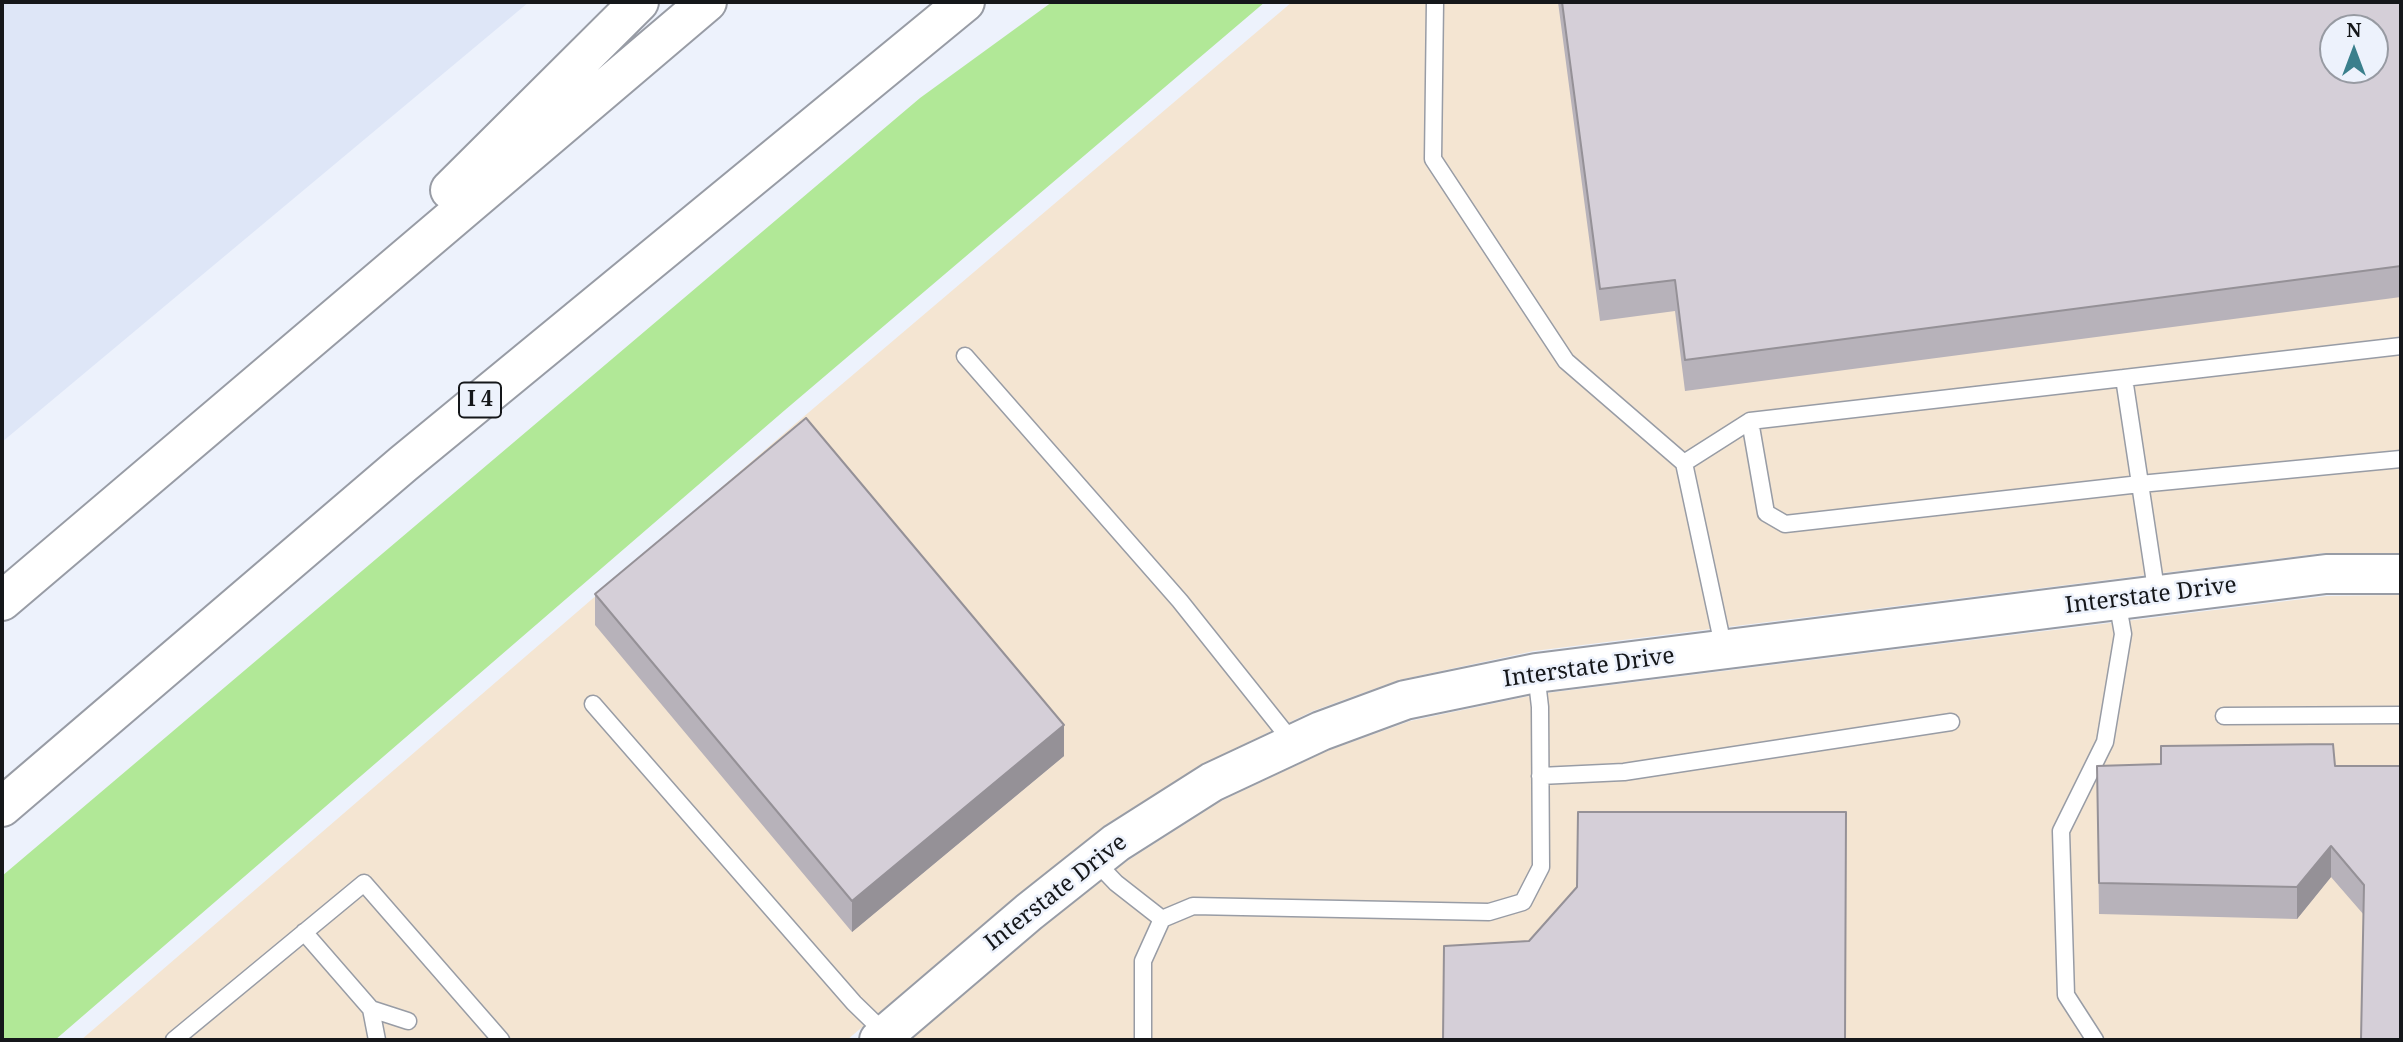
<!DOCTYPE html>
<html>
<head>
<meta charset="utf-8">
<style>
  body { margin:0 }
  #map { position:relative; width:2403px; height:1042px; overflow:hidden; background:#edf2fc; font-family:"Noto Serif",serif }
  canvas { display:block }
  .frame { position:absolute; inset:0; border:4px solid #15171a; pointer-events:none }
  .north { position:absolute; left:2319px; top:14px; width:70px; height:70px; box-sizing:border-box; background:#edf2fc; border:2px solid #979aa2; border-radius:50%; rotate:0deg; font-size:19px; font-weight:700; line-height:28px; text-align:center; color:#15171a }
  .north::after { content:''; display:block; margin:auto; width:24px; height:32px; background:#3a7f8c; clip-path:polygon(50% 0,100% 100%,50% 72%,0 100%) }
</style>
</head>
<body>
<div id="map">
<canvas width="2403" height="1042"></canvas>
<div class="frame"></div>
<div class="north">N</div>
</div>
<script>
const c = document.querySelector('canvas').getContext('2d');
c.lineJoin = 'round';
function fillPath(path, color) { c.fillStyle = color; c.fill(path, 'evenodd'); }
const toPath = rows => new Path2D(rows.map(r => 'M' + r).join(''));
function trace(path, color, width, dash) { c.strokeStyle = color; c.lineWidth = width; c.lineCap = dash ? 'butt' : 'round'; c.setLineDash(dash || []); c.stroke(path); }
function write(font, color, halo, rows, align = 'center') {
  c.font = font + ' "Noto Serif",serif'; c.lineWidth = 5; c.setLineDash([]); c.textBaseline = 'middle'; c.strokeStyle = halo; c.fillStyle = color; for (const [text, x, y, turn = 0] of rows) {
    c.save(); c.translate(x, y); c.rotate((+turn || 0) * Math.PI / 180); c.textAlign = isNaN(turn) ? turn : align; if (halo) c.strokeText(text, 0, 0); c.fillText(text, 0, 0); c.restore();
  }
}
fillPath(toPath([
  [2,2,529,2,2,442]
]), '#dee6f7');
fillPath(toPath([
  [1292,2,2401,2,2401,553,2324,553,1534,651,1399,680,1313,711,1205,763,1107,824,1017,896,847,1040,81,1040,795,424],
  [2333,28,2375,28,2375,70,2333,70],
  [2401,595,2401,1040,910,1040,1040,929,1127,861,1221,801,1327,751,1410,721,1539,694,2327,596]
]), '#f4e5d2');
fillPath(toPath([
  [1052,2,1265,2,785,410,55,1040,2,1040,2,876,920,98]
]), '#b1e897');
const lane = toPath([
  [1435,2,1433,159,1566,361,1684,463],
  [965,356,1180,601,1294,744],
  [1750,421,1766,513,1785,524,2140,484,2401,459],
  [2157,596,2124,378,2401,346],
  [1724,650,1684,463,1750,421,2124,378],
  [593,704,854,1003,886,1034],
  [2224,716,2401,715],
  [1540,776,1624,772,1951,722],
  [1094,860,1116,883,1162,919],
  [304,932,371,1009,377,1040],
  [371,1009,408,1021],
  [174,1040,364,883,501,1040],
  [1143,1040,1143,961,1162,919,1193,906,1489,912,1523,902,1541,867,1540,707,1536,673],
  [2095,1040,2066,995,2061,831,2105,742,2123,634,2117,600]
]);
const secondary = toPath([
  [879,1040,1029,912,1116,843,1212,782,1321,731,1405,700,1536,673,2326,574,2401,574]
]);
const highway = toPath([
  [450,190,639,2],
  [2,601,707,2],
  [2,807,403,464,965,2]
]);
trace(lane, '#989ca5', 19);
trace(secondary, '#989ca5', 42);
trace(highway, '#989ca5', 42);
trace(lane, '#fff', 16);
trace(secondary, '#fff', 38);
trace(highway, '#fff', 38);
fillPath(toPath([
  [1558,2,2401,2,2401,297,1685,391,1675,311,1600,321],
  [595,594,1064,756,852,932,595,625],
  [2097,766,2401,766,2364,915,2331,877,2297,919,2099,914]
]), '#b7b2ba');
fillPath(toPath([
  [1064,725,1064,756,852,932,852,901],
  [2331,846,2331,877,2297,919,2297,887]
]), '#959197');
const building = toPath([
  [1562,2,2401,2,2401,266,1685,360,1675,280,1600,289,1562,2],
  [2333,28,2375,28,2375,70,2333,70,2333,28],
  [806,418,1064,725,852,901,595,594,806,418],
  [2333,744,2335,766,2401,766,2401,1040,2361,1040,2364,885,2331,846,2297,887,2099,883,2097,766,2161,764,2161,746,2333,744],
  [1578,812,1846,812,1845,1040,1443,1040,1444,946,1529,941,1577,887,1578,812]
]);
fillPath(building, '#d5cfd8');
trace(building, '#959197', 2);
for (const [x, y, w] of [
  [480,400,42]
]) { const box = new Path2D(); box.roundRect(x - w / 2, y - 17.5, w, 35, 5); c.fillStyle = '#edf2fc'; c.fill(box); trace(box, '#15171a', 2); }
write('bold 21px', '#15171a', null, [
  ["I 4",480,400]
]);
write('23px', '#15171a', '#edf2fc', [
  ["Interstate Drive",2151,596,-7],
  ["Interstate Drive",1589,668,-8],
  ["Interstate Drive",1056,893,-38]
]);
</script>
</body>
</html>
